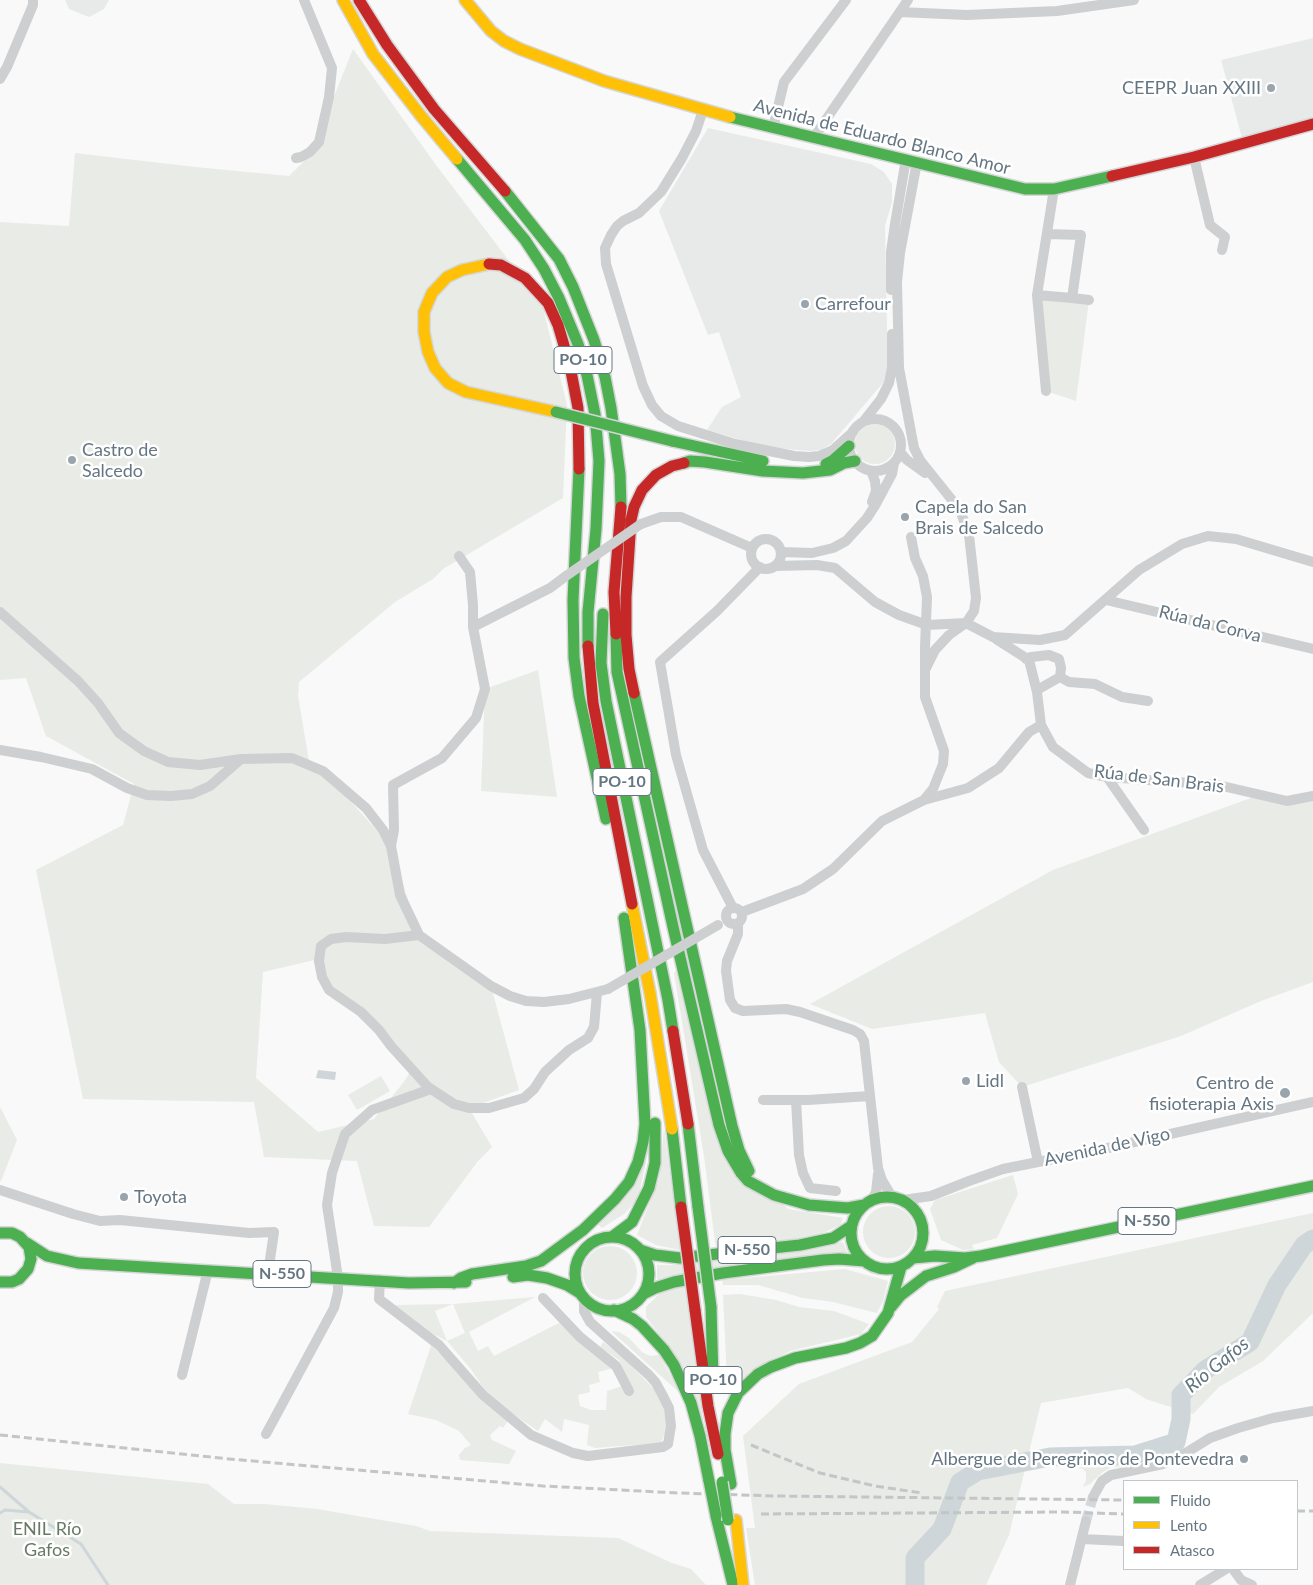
<!DOCTYPE html>
<html>
<head>
<meta charset="utf-8">
<style>
  body { margin:0 }
  #map { position:relative; width:1313px; height:1585px; overflow:hidden; background:#f9f9f9; font-family:Lato,sans-serif }
  canvas { display:block }
  .legend { position:absolute; left:1123px; top:1480px; width:175px; height:90px; box-sizing:border-box; background:#fff; border:1px solid #c1c8cd; margin:0; padding:6px 9px; list-style:none; font-size:15px; color:#657683 }
  .legend li { display:flex; align-items:center; gap:10px; height:25px }
  .legend b { width:25px; border:1px solid #c1c8cd }
</style>
</head>
<body>
<div id="map">
<canvas width="1313" height="1585"></canvas>
<ul class="legend">
<li><b style="height:6px;background:#4caf50"></b>Fluido</li>
<li><b style="height:6px;background:#ffc107"></b>Lento</li>
<li><b style="height:6px;background:#c62828"></b>Atasco</li>
</ul>
</div>
<script>
const c = document.querySelector('canvas').getContext('2d');
c.lineJoin = 'round';
function fillPath(path, color) { c.fillStyle = color; c.fill(path, 'evenodd'); }
const toPath = rows => new Path2D(rows.map(r => 'M' + r).join(''));
function trace(path, color, width, dash) { c.strokeStyle = color; c.lineWidth = width; c.lineCap = dash ? 'butt' : 'round'; c.setLineDash(dash || []); c.stroke(path); }
function write(font, color, halo, rows, align = 'center') {
  c.font = font + ' Lato,sans-serif'; c.lineWidth = 5; c.setLineDash([]); c.textBaseline = 'middle'; c.strokeStyle = halo; c.fillStyle = color; for (const [text, x, y, turn = 0] of rows) {
    c.save(); c.translate(x, y); c.rotate((+turn || 0) * Math.PI / 180); c.textAlign = isNaN(turn) ? turn : align; if (halo) c.strokeText(text, 0, 0); c.fillText(text, 0, 0); c.restore();
  }
}
fillPath(toPath([
  [65,0,109,0,104,9,89,17,69,9],
  [1313,38,1313,117,1242,138,1221,60],
  [708,128,871,164,884,172,892,184,892,202,885,226,888,377,831,444,821,450,809,451,765,447,707,430,722,407,741,397,719,332,708,335,659,211]
]), '#e8e9e9');
fillPath(toPath([
  [353,49,436,165,542,304,567,405,563,498,443,569,433,579,395,602,299,682,298,696,309,761,323,771,391,846,419,935,491,986,519,1090,469,1108,492,1147,478,1161,429,1227,374,1226,357,1161,264,1157,254,1102,83,1099,36,870,123,825,134,784,46,736,26,678,0,680,0,222,69,226,75,153,195,167,289,176,323,143,333,99],
  [323,958,329,990,391,1046,412,1069,403,1083,374,1119,318,1132,256,1078,263,972],
  [1037,295,1089,300,1076,401,1046,391],
  '855 444a20 20 0 1 1 40 0a20 20 0 1 1-40 0Z',
  [538,670,557,797,481,791,485,689],
  [1259,795,1287,801,1313,796,1313,982,1261,1001,1181,1036,1022,1087,999,1062,985,1013,872,1029,810,1004,1053,870],
  [676,971,719,1147,788,1209,843,1218,840,1225,817,1236,716,1249,704,1156,674,973],
  [381,1076,390,1091,357,1110,348,1095],
  [0,1107,17,1140,1,1181,0,1181],
  [664,1128,680,1250,656,1245,637,1235,659,1179],
  [650,1143,638,1199,624,1214,602,1228,598,1224],
  [1013,1175,1018,1194,997,1238,972,1245,974,1249,963,1250,941,1240,930,1209,935,1200],
  '863 1232a26 26 0 1 1 52 0a26 26 0 1 1-52 0Z',
  [1313,1213,1313,1313,1263,1361,1219,1387,1193,1414,1146,1399,1128,1388,1041,1403,1028,1456,1104,1450,1115,1453,1130,1465,1110,1468,1103,1472,1090,1484,1083,1487,1086,1480,1086,1472,1083,1469,1063,1464,1026,1465,1009,1535,986,1585,755,1585,746,1528,755,1528,743,1436,799,1384,912,1342,939,1309,937,1307,945,1291],
  [843,1242,848,1254,657,1279,657,1265,677,1265],
  '583 1273a27 27 0 1 1 54 0a27 27 0 1 1-54 0Z',
  [845,1269,888,1281,883,1301,877,1313,833,1302,803,1298,758,1285,723,1285,722,1280],
  [685,1285,704,1429,673,1352,646,1317,646,1307,659,1294],
  [740,1294,776,1300,799,1307,834,1311,869,1324,861,1334,790,1351,751,1371,728,1401,723,1295],
  [535,1297,469,1332,478,1351,488,1346,494,1356,561,1322,580,1343,614,1368,598,1372,600,1382,589,1385,590,1392,578,1395,580,1406,591,1410,606,1410,607,1391,625,1385,629,1396,633,1394,619,1360,600,1347,603,1342,622,1356,655,1390,663,1401,668,1434,664,1435,661,1443,595,1448,587,1445,589,1425,564,1419,562,1432,545,1419,538,1431,507,1410,485,1390,470,1368,447,1341,433,1334,395,1305,453,1304],
  [453,1304,465,1333,447,1341,435,1311],
  [611,1331,619,1332,629,1338,642,1352,650,1356,659,1355,681,1394],
  [432,1343,437,1351,509,1419,503,1428,500,1426,490,1435,492,1440,516,1451,509,1464,460,1460,459,1455,465,1448,471,1445,459,1431,436,1420,408,1414],
  [0,1463,208,1484,234,1504,264,1504,317,1509,416,1526,430,1531,618,1538,672,1563,691,1569,706,1585,0,1585]
]), '#e8ebe6');
fillPath(toPath([
  [318,1070,336,1072,335,1080,316,1078]
]), '#ced6d9');
trace(toPath([
  [0,1487,29,1512],
  [0,1513,5,1510,29,1512,81,1544,108,1585]
]), '#ced6d9', 3);
trace(toPath([
  [915,1585,915,1558,942,1529,960,1482,978,1471,1050,1457,1135,1455,1176,1442,1181,1419,1181,1395,1205,1370,1250,1342,1277,1285,1304,1245,1313,1239]
]), '#ced6d9', 19);
trace(toPath([
  [1086,1521,1093,1497]
]), '#d4d8dc', 10, [10, 5]);
const fast = toPath([
  [730,117,1025,189,1054,189,1112,176],
  [457,159,525,240,544,269,559,298,578,344,587,375,595,414,599,461,596,529,588,612,588,646],
  [505,191,559,259,573,287,594,340,605,377,611,408,620,474,621,507],
  [672,441,763,461],
  [684,463,690,461,705,462,763,471,803,473,830,470,844,463,855,461],
  [826,464,832,461,849,446],
  [579,469,573,600,574,658,579,696,606,819],
  [603,614,601,663,606,701,668,1000,673,1031],
  [616,634,617,672,673,927,719,1125,728,1151,741,1173,748,1181,774,1195,809,1205,848,1208,864,1205],
  [634,693,732,1126,739,1150,749,1171],
  [688,1124,698,1207],
  [672,1129,681,1207],
  '851 1233a36 36 0 1 1 72 0a36 36 0 1 1-72 0Z',
  [0,1233,12,1233,20,1237,29,1247,31,1259,28,1269,19,1279,12,1282,0,1282],
  [612,1237,632,1222,649,1188,655,1163,655,1123],
  '575 1274a37 37 0 1 1 74 0a37 37 0 1 1-74 0Z',
  [27,1243,47,1256,78,1263,409,1283,466,1282],
  [640,1250,655,1255,680,1258,800,1245,833,1238,851,1226],
  [913,1258,935,1256,965,1258,981,1256,1313,1186],
  [513,1277,528,1275,547,1278,567,1285,580,1293],
  [454,1283,461,1278,472,1274,526,1266,541,1261,583,1230,615,1199,629,1182,638,1162,643,1142,645,1124,640,1030,624,918],
  [643,1294,655,1288,674,1282,723,1273,823,1260,839,1259,865,1261],
  [711,1307,713,1379],
  [891,1307,900,1296,926,1276,954,1267,973,1258],
  [614,1310,633,1319,642,1326,664,1350,674,1365,691,1403,700,1436,709,1481],
  [731,1484,725,1450,725,1434,728,1413,738,1393,758,1374,771,1367,795,1358,846,1348,860,1343,872,1336,888,1313,901,1267],
  [716,1516,733,1585]
]);
const slow = toPath([
  [343,0,373,54,421,116,457,159],
  [465,0,491,31,504,41,520,49,604,81,730,117],
  [489,264,462,270,447,277,432,293,424,312,424,332,428,352,435,368,448,383,466,392,556,412],
  [632,904,650,993,672,1129],
  [736,1520,743,1585]
]);
const jam = toPath([
  [359,0,387,45,434,109,505,191],
  [1112,176,1194,157,1313,124],
  [489,264,501,265,525,278,548,303,558,325,570,366,578,408,579,469],
  [616,634,614,592,621,507],
  [588,646,593,703,632,904],
  [634,693,629,669,626,635,626,597,631,520,634,507,642,490,656,475,672,466,684,463],
  [673,1031,688,1124],
  [695,1310,708,1406,718,1454]
]);
trace(fast, '#d5d6d7', 14);
trace(slow, '#d5d6d7', 14);
trace(jam, '#d5d6d7', 14);
trace(toPath([
  [900,12,967,15,1057,11,1134,0],
  [0,79,7,67,33,5,33,0],
  [703,110,696,131,682,158,661,192,639,213,623,221,617,226,611,235,605,248,606,264,643,386,652,405,661,416,678,426,735,444,794,456,809,457,819,456,833,450,853,432],
  [773,128,784,82,846,0],
  [814,137,908,0],
  [1194,157,1210,225,1225,237,1222,250],
  [296,158,301,157,310,152,319,142,329,97,332,68,304,0],
  [917,162,900,253,897,282,899,368,914,448,920,460,960,510,969,535,976,598,974,611,966,623,949,635,935,650,926,668],
  [891,290,891,252,895,224,906,159],
  [1037,295,1072,298,1081,235,1047,234],
  [1072,298,1089,300],
  [1046,391,1037,295,1054,189],
  '849 445a26 26 0 1 1 52 0a26 26 0 1 1-52 0Z',
  [863,422,881,399,889,383,892,368,892,334],
  [900,452,907,460,925,473],
  [871,471,875,481,876,491,872,502],
  [641,524,661,517,681,517,752,548],
  '751 554a15 15 0 1 1 30 0a15 15 0 1 1-30 0Z',
  [781,552,812,553,833,548,846,541,867,518,876,504,892,474,894,463],
  [459,556,470,572,473,605,473,627],
  [775,566,817,565,835,568,875,602,899,615,927,625,966,623,993,637,1040,640,1065,635,1139,570,1182,544,1208,536,1236,539,1313,562],
  [1106,600,1313,649],
  [0,612,78,681,98,703,119,733,144,751,168,762,200,765,241,759,292,758,323,771,366,808,383,830,391,846,400,895,419,935,491,986,510,996,526,1001,544,1002,569,999,608,989],
  [996,639,1029,660,1037,692,1041,725,1053,747,1088,773,1107,777,1218,785,1287,801,1313,796],
  [1026,659,1031,657,1049,655,1059,659,1061,668,1060,677,1037,690],
  [1060,677,1069,682,1095,684,1122,697,1148,701],
  [0,750,41,757,92,769,127,788,147,795,171,796,192,794,210,786,241,759],
  [1107,777,1144,830],
  [924,800,968,788,999,768,1029,732,1041,725],
  [391,846,394,830,393,785,442,758,476,718,485,689,473,627,550,588,566,576],
  '726 916a8 8 0 1 1 16 0a8 8 0 1 1-16 0Z',
  [733,908,703,850,676,755,660,662,717,611,760,567],
  [742,912,803,889,833,869,882,821,924,800,933,789,943,764,944,751,925,697,925,647,927,597,923,576,915,558,911,537],
  [738,923,738,934,727,961,726,971,730,1000,735,1008,743,1011,786,1009,800,1012,853,1030,860,1034,864,1041,878,1168,882,1180,892,1197],
  [419,935,385,939,346,937,331,939,321,946,319,961,322,977,329,990,361,1012,379,1030,391,1046,428,1087,454,1104,469,1108,489,1108,524,1098,534,1089,545,1072,569,1050,588,1038,594,1027,597,993],
  [1022,1087,1038,1162],
  [763,1100,808,1100,870,1096],
  [796,1100,799,1155,803,1173,810,1188,836,1191],
  [0,1190,73,1214,100,1221,120,1220,249,1233,274,1232,268,1273],
  [872,1200,876,1192,878,1174],
  [903,1200,931,1196,969,1181,1003,1169,1108,1148,1313,1102],
  [380,1280,379,1299,439,1345,483,1395,531,1435,573,1453,588,1456,663,1447,668,1444,671,1426,669,1408,663,1396,656,1383,649,1375,590,1322,584,1311,584,1298],
  [543,1298,580,1337,616,1366,629,1391],
  [182,1375,208,1270],
  [266,1434,334,1308,338,1292,338,1278,327,1205,332,1173,345,1134,372,1110,431,1089],
  [1093,1497,1102,1481,1111,1475,1163,1464,1184,1454,1210,1438,1238,1428,1273,1418,1313,1411],
  [1082,1539,1124,1541],
  [1233,1569,1241,1580,1252,1585],
  [1070,1585,1086,1521],
  [1200,1585,1226,1569]
]), '#cecfd0', 10);
trace(fast, '#4caf50', 11);
trace(slow, '#ffc107', 11);
trace(jam, '#c62828', 11);
trace(toPath([
  [0,1435,229,1459,543,1486,679,1493,777,1496,1124,1500],
  [751,1445,820,1473,875,1486,922,1493],
  [1297,1511,1313,1511],
  [761,1514,1063,1512,1124,1514]
]), '#c3c5c6', 3, [8, 4]);
const fastBridge = toPath([
  [556,412,672,441],
  [698,1207,711,1307],
  [709,1481,716,1516],
  [722,1482,728,1520]
]);
const jamBridge = toPath([
  [681,1207,695,1310]
]);
trace(fastBridge, '#d5d6d7', 14, []);
trace(jamBridge, '#d5d6d7', 14, []);
trace(toPath([
  [566,576,641,524],
  [608,989,718,925]
]), '#cecfd0', 10);
trace(fastBridge, '#4caf50', 11);
trace(jamBridge, '#c62828', 11);
for (const [x, y, r, color] of [
  [1271,88,5,"#99a4ac"],
  [805,304,5,"#99a4ac"],
  [72,460,5,"#99a4ac"],
  [905,517,5,"#99a4ac"],
  [966,1081,5,"#99a4ac"],
  [1285,1093,6,"#99a4ac"],
  [124,1197,5,"#99a4ac"],
  [1244,1459,5,"#99a4ac"]
]) { const dot = new Path2D(); dot.arc(x, y, r, 0, 2 * Math.PI); c.fillStyle = color; c.fill(dot); trace(dot, '#fff', 2); }
for (const [x, y, w] of [
  [583,360,58],
  [622,782,58],
  [1147,1221,58],
  [747,1250,58],
  [282,1274,58],
  [713,1380,58]
]) { const box = new Path2D(); box.roundRect(x - w / 2, y - 13.5, w, 27, 4); c.fillStyle = '#fff'; c.fill(box); trace(box, '#657683', 1); }
write('bold 16px', '#657683', null, [
  ["PO-10",583,360],
  ["PO-10",622,782],
  ["N-550",1147,1221],
  ["N-550",747,1250],
  ["N-550",282,1274],
  ["PO-10",713,1380]
]);
write('18px', '#657683', '#fff', [
  ["CEEPR Juan XXIII",1261,88,"right"],
  ["Carrefour",815,304],
  ["Castro de",82,450],
  ["Salcedo",82,471],
  ["Capela do San",915,507],
  ["Brais de Salcedo",915,528],
  ["Lidl",976,1081],
  ["Centro de",1274,1083,"right"],
  ["fisioterapia Axis",1274,1104,"right"],
  ["Toyota",134,1197],
  ["Albergue de Peregrinos de Pontevedra",1234,1459,"right"]
], 'left');
write('18px', '#657683', '#fff', [
  ["Avenida de Eduardo Blanco Amor",882,137,14],
  ["Rúa da Corva",1210,624,14],
  ["Rúa de San Brais",1159,779,7],
  ["Avenida de Vigo",1107,1147,-12]
]);
write('18px', '#687a64', '#fff', [
  ["ENIL Río",47,1529],
  ["Gafos",47,1550]
]);
write('italic 19px', '#60757c', '#fff', [
  ["Río Gafos",1217,1365,-39]
]);
</script>
</body>
</html>
